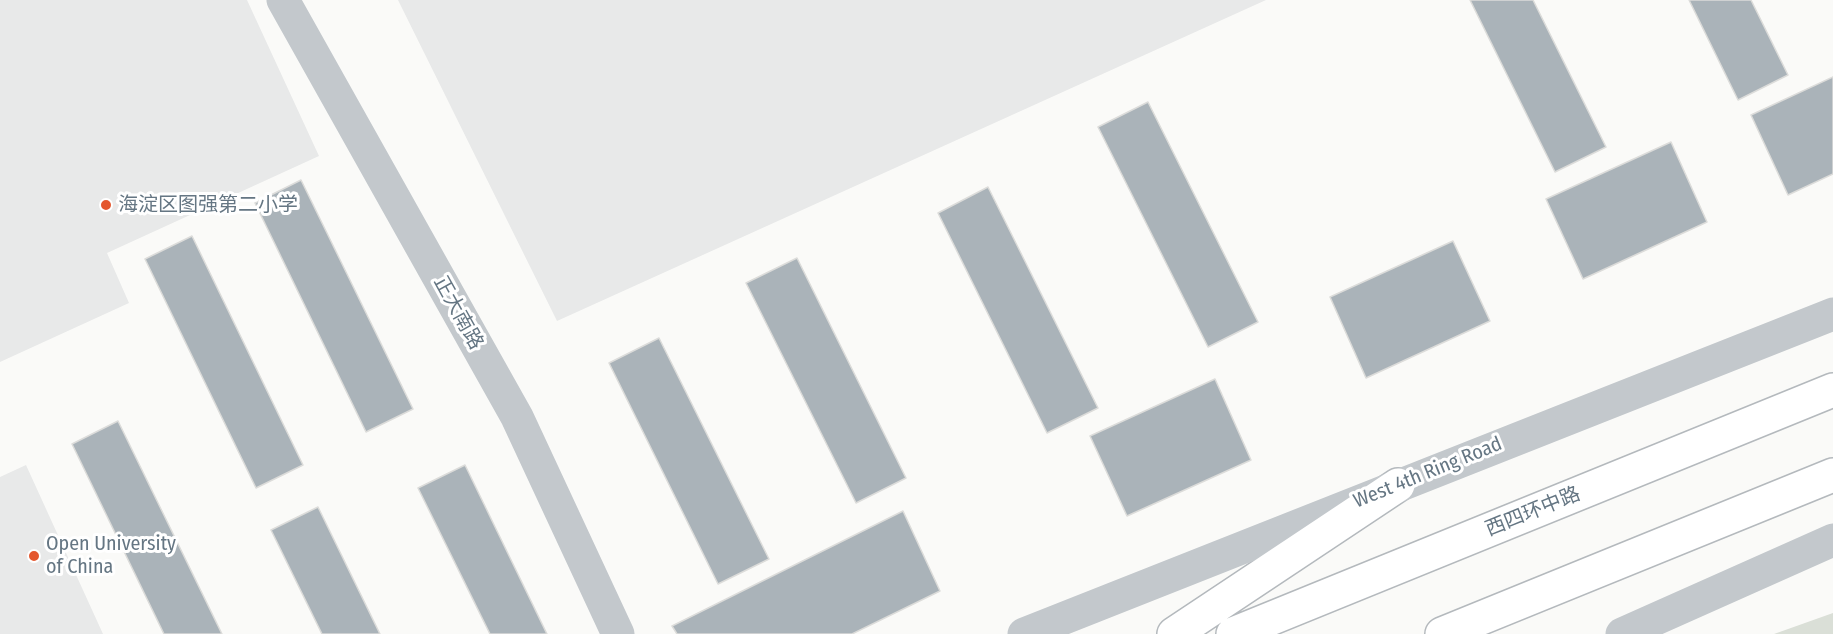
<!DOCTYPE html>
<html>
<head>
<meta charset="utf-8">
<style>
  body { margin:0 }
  canvas { display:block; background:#fafaf8 }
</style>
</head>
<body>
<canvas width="1833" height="634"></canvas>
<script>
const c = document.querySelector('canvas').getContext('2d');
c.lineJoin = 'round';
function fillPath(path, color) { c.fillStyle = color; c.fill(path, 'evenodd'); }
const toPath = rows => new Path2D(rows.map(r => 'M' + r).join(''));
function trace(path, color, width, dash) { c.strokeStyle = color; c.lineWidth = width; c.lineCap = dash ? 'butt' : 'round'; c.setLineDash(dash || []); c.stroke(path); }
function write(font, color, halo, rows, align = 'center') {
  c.font = font + ' "Fira Sans Condensed","Noto Sans SC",sans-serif'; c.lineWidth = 6; c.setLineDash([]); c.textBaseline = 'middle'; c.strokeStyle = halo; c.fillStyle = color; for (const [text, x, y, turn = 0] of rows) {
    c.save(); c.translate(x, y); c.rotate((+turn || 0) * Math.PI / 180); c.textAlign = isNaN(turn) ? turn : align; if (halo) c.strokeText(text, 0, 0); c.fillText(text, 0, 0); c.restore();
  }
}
fillPath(toPath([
  [0,0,247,0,319,156,107,253,129,303,0,362],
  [398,0,1266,0,557,321],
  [26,465,103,634,0,634,0,477]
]), '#e8e9e9');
fillPath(toPath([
  [1833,613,1833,634,1774,634]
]), '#dadfd7');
const building = toPath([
  [1470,0,1533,0,1606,147,1555,172,1470,0],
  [1689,0,1751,0,1788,75,1738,100,1689,0],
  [1833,77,1833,174,1788,195,1751,115,1833,77],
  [1148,102,1258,322,1208,347,1098,127,1148,102],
  [1671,142,1707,222,1583,279,1546,199,1671,142],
  [301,180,413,409,366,432,255,203,301,180],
  [988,187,1098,408,1047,433,938,213,988,187],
  [192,236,303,465,256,488,145,259,192,236],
  [1453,241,1490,321,1366,378,1330,297,1453,241],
  [797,258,906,478,856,503,746,283,797,258],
  [659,338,769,559,718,584,609,363,659,338],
  [1215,379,1251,460,1127,516,1090,436,1215,379],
  [118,421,222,634,164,634,72,444,118,421],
  [465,465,547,634,490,634,418,488,465,465],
  [318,507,380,634,322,634,271,530,318,507],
  [903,511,940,591,852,634,677,634,672,626,903,511]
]);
fillPath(building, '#aab3b9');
trace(building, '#dcdcda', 1.5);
const highway = toPath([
  [1174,634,1398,485],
  [1233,634,1833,390],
  [1442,634,1833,475]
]);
trace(highway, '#b4b9bd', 36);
trace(toPath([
  [283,0,517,417,618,634],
  [1024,634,1833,314],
  [1622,634,1833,540]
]), '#c3c8cc', 33);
trace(highway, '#fff', 33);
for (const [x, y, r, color] of [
  [106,205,6,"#e4572e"],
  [34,556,6,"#e4572e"]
]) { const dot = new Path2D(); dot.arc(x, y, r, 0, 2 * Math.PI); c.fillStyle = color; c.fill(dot); trace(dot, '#fff', 2); }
write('20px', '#657683', '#fff', [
  ["海淀区图强第二小学",118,205],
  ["Open University",46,544],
  ["of China",46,567]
], 'left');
write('20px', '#657683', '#fff', [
  ["正大南路",458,313,61],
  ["West 4th Ring Road",1428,473,-22],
  ["西四环中路",1533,512,-22]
]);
</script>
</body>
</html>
